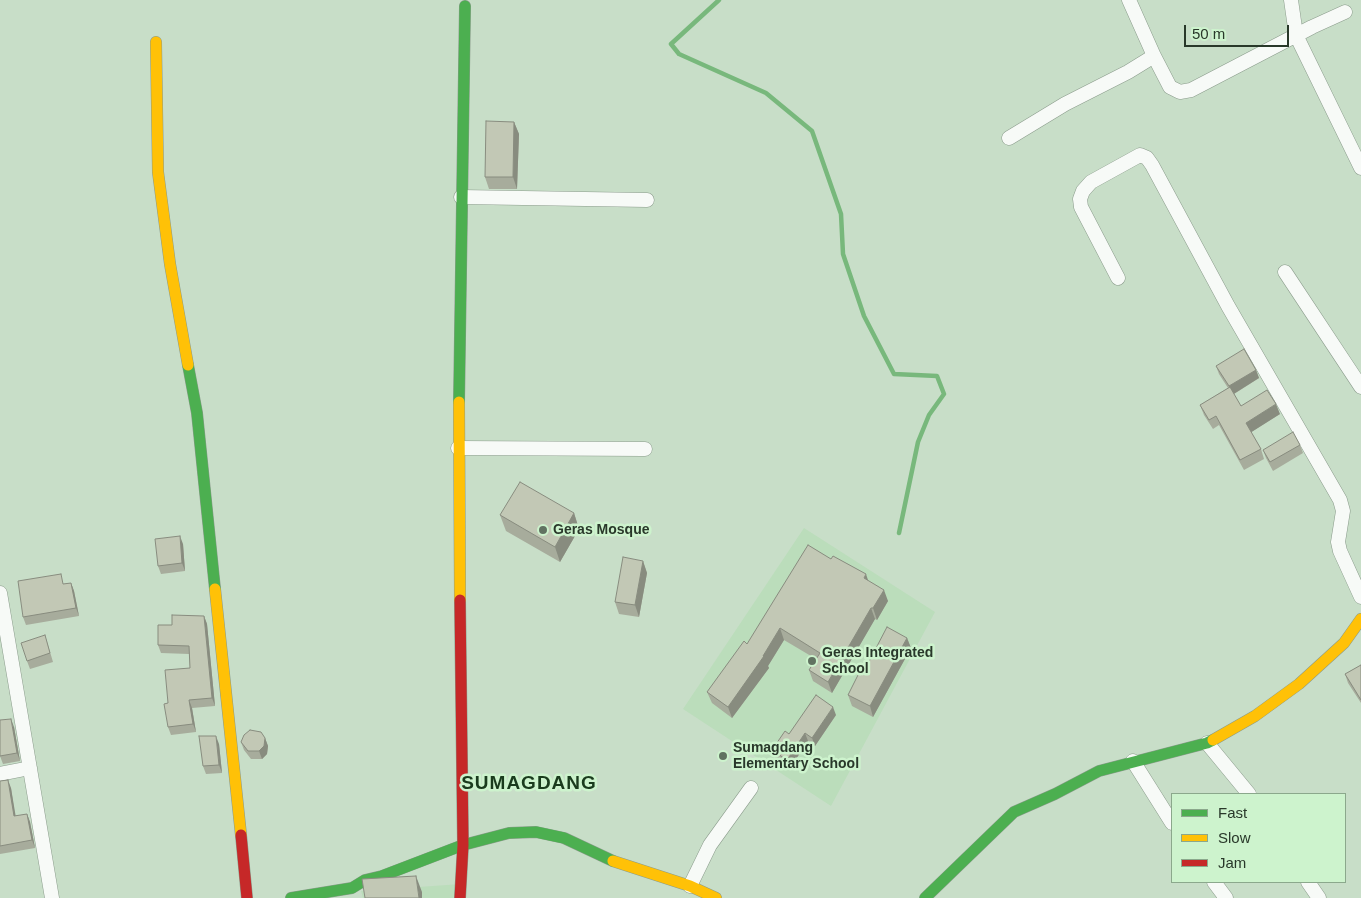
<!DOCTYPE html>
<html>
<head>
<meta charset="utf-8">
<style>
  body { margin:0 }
  #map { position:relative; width:1361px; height:898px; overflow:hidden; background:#c8dec8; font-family:Arial,sans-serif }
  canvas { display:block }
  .legend { position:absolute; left:1171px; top:793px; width:175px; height:90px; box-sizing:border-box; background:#cdf3cd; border:1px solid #8ba88c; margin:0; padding:6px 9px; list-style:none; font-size:15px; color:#29382a }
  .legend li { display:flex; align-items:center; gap:10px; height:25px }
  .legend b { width:25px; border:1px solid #8ba88c }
  .scale { position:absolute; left:1184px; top:25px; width:105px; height:22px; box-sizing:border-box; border:2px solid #29382a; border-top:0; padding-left:6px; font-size:15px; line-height:18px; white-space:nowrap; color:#29382a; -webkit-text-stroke:4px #cdf3cd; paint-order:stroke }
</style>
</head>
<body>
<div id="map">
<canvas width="1361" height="898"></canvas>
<ul class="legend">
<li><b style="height:6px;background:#4caf50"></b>Fast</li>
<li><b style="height:6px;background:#ffc107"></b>Slow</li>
<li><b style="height:6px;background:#c62828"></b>Jam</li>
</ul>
<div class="scale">50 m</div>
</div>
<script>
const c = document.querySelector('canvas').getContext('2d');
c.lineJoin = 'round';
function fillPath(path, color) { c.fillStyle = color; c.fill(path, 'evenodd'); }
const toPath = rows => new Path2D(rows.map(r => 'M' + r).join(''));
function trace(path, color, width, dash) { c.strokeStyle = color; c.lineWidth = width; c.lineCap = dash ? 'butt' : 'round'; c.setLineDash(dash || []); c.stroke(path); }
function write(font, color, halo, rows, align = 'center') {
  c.font = font + ' Arial,sans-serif'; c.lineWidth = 5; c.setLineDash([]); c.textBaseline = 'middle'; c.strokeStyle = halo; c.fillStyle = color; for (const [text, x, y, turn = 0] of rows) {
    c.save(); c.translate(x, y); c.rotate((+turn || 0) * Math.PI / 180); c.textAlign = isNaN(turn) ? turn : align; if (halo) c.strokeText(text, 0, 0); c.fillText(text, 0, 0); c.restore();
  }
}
fillPath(toPath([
  [804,528,935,612,831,806,683,709],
  [461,884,460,898,363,898,361,891]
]), '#bdb');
trace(toPath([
  [719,0,671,44,679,54,766,93,812,131,841,214,843,254,864,316,894,374,937,376,944,394,929,415,918,442,899,533]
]), '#78b87c', 4.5);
const street = toPath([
  [1129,0,1154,56,1170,87,1180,92,1191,90,1312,27,1345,12],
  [1291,0,1296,35,1361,168],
  [1009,138,1065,104,1128,72,1154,56],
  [461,197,647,200],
  [1285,272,1361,387],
  [1118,278,1081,207,1080,199,1083,191,1091,182,1140,155,1147,158,1152,165,1228,306,1340,500,1343,511,1338,542,1340,551,1361,597],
  [458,448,645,449],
  [0,593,52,898],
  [1207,743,1249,794],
  [1133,761,1172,823],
  [0,774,30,768],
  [1214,882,1226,898],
  [1308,882,1319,898],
  [690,886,710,845,751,788]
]);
const fast = toPath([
  [188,365,197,413,215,589],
  [459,402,465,6],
  [291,898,352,888,365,880,382,876,463,845,509,833,536,832,564,838,613,861],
  [925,898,1014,812,1055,794,1099,771,1207,743,1213,740]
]);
const slow = toPath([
  [156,42,158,172,170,264,188,365],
  [459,402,460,600],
  [215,589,241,835],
  [1213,740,1255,716,1299,684,1344,643,1361,619],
  [613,861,690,886,716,898]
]);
const jam = toPath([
  [460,600,463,845,460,898],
  [241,835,247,898]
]);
trace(street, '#8a9b8b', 15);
trace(fast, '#8a9b8b', 12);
trace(slow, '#8a9b8b', 12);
trace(jam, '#8a9b8b', 12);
trace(street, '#f7faf7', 14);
trace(fast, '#4caf50', 11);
trace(slow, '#ffc107', 11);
trace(jam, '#c62828', 11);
fillPath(toPath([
  [514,122,519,134,517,189,489,189,485,177],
  [1216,366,1256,370,1259,378,1234,394,1241,406,1280,414,1251,432,1261,449,1264,459,1244,470,1219,425,1213,429,1204,415,1200,405,1228,388,1219,374],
  [1300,445,1303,453,1273,471,1266,458,1263,450],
  [574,513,579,529,560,562,506,531,500,515],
  [183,544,185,571,161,574,158,566],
  [831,559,868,581,888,601,877,620,875,619,832,693,813,681,809,670,816,659,784,640,768,666,769,668,732,718,712,703,707,692,747,644],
  [643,561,647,573,639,617,619,614,615,602],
  [71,583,74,591,79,616,26,625,23,617,64,584],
  [204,616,207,624,215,706,192,708,196,732,171,735,168,727,168,703,190,668,189,654,161,653,158,645,172,625],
  [45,635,53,662,30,669,27,661],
  [907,638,911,648,873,717,852,706,848,695,862,675],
  [1361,665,1361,703,1348,683,1345,674],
  [836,715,815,746,808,741,790,768,775,758,772,750,789,734],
  [14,727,20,761,3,764,0,756],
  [265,738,268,746,267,754,262,759,251,759,244,750,241,742],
  [219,744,222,773,206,774,203,766],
  [0,781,11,788,15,816,27,814,30,822,35,848,0,854]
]), '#a7ac9c');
fillPath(toPath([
  [514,122,519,134,517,189,513,177],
  [1256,370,1259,378,1232,395,1229,386],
  [1276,404,1280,414,1250,433,1246,423],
  [574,513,579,529,560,562,555,547],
  [180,536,183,544,185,571,182,563],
  [643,561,647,573,639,617,635,605],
  [866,574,870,586,864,578],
  [71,583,74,591,79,616,76,608],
  [884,590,888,601,877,620,873,608],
  [871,608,875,619,832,693,828,682],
  [204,616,207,624,215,706,212,698],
  [780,628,784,640,768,666,769,668,732,718,728,707,763,656],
  [907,638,911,648,873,717,870,706],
  [189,700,192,708,196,732,193,724],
  [833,707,836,715,815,746,812,738],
  [11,719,14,727,20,761,17,753],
  [805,733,808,741,790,768,787,760],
  [216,736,219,744,222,773,219,765],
  [265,738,268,746,267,754,262,759,259,751],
  [8,780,11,788,17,824,14,816],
  [27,814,30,822,35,848,32,840],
  [416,876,422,892,422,898,419,898]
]), '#888c7f');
const building = toPath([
  [486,121,514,122,513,177,485,177,486,121],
  [1244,349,1256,370,1229,386,1216,366,1244,349],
  [1230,387,1241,406,1267,390,1276,404,1246,423,1261,449,1240,460,1216,416,1209,420,1200,405,1230,387],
  [1293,432,1300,445,1270,462,1263,450,1293,432],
  [520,482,574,513,555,547,500,515,520,482],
  [180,536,182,563,158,566,155,539,180,536],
  [808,545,831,559,833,556,866,574,864,578,884,590,873,608,871,608,828,682,809,670,820,653,780,628,763,656,764,656,728,707,707,692,744,641,747,644,808,545],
  [623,557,643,561,635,605,615,602,623,557],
  [61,574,63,584,71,583,76,608,23,617,18,581,61,574],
  [172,615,204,616,212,698,189,700,193,724,168,727,164,704,168,703,165,670,190,668,189,646,158,645,158,625,172,625,172,615],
  [887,627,907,638,870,706,848,695,859,673,862,675,887,627],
  [45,635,50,653,27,661,21,643,45,635],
  [1361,665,1361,700,1345,674,1361,665],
  [816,695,833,707,812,738,805,733,787,760,772,750,785,731,789,734,816,695],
  [11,719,17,753,0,756,0,720,11,719],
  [250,730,261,732,265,738,264,746,259,751,248,751,241,742,244,735,250,730],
  [199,736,216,736,219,765,203,766,199,736],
  [8,780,14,816,27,814,32,840,0,846,0,781,8,780],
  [416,876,419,898,365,898,362,879,416,876]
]);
fillPath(building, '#c2c8b5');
trace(building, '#888c7f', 1);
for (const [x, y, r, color] of [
  [543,530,5,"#617261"],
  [812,661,5,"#617261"],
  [723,756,5,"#617261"]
]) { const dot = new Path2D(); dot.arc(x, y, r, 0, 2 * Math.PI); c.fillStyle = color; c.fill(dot); trace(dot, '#cdf3cd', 2); }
write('bold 14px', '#29382a', '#cdf3cd', [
  ["Geras Mosque",553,530],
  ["Geras Integrated",822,653],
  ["School",822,669],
  ["Sumagdang",733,748],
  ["Elementary School",733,764]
], 'left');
c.letterSpacing = '1px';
write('bold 19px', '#1a3b1d', '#cdf3cd', [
  ["SUMAGDANG",529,784]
]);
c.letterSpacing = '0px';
</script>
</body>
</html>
